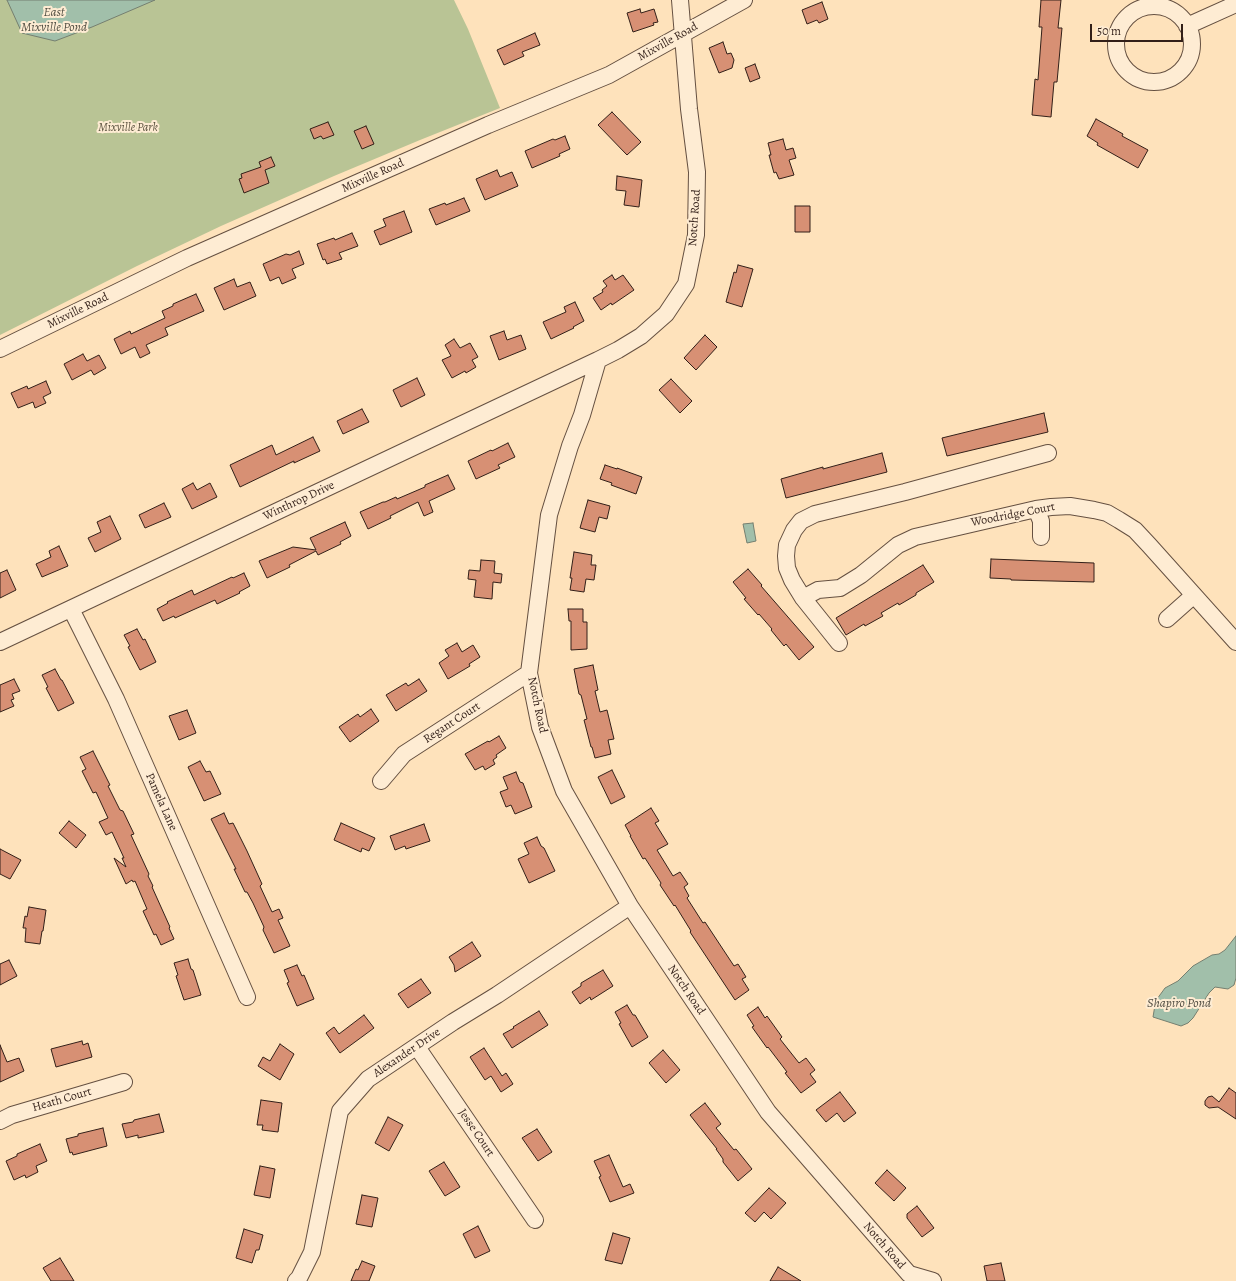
<!DOCTYPE html>
<html>
<head>
<meta charset="utf-8">
<style>
  body { margin:0 }
  #map { position:relative; width:1236px; height:1281px; overflow:hidden; background:#fee2bb; font-family:Alegreya,serif }
  canvas { display:block }
  .scale { position:absolute; left:1090px; top:24px; width:93px; height:18px; box-sizing:border-box; border:2px solid #321f18; border-top:0; padding-left:5px; font-size:12px; line-height:14px; white-space:nowrap; color:#321f18; -webkit-text-stroke:3px #feecd3; paint-order:stroke }
</style>
</head>
<body>
<div id="map">
<canvas width="1236" height="1281"></canvas>
<div class="scale">50 m</div>
</div>
<script>
const c = document.querySelector('canvas').getContext('2d');
c.lineJoin = 'round';
function fillPath(path, color) { c.fillStyle = color; c.fill(path, 'evenodd'); }
const toPath = rows => new Path2D(rows.map(r => 'M' + r).join(''));
function trace(path, color, width, dash) { c.strokeStyle = color; c.lineWidth = width; c.lineCap = dash ? 'butt' : 'round'; c.setLineDash(dash || []); c.stroke(path); }
function write(font, color, halo, rows, align = 'center') {
  c.font = font + ' Alegreya,serif'; c.lineWidth = 4; c.setLineDash([]); c.textBaseline = 'middle'; c.strokeStyle = halo; c.fillStyle = color; for (const [text, x, y, turn = 0] of rows) {
    c.save(); c.translate(x, y); c.rotate((+turn || 0) * Math.PI / 180); c.textAlign = isNaN(turn) ? turn : align; if (halo) c.strokeText(text, 0, 0); c.fillText(text, 0, 0); c.restore();
  }
}
fillPath(toPath([
  [0,0,454,0,468,29,500,108,420,140,334,176,221,226,137,266,0,335]
]), '#b9c495');
const water = toPath([
  [7,0,155,0,92,27,55,41,22,33,7,0],
  [753,523,756,541,747,543,743,524,753,523],
  [1236,936,1236,978,1234,985,1228,989,1215,987,1209,993,1193,1018,1188,1023,1181,1026,1153,1017,1155,1005,1157,999,1165,988,1178,981,1193,966,1212,955,1219,954,1225,950,1236,936]
]);
fillPath(water, '#a1bfaa');
trace(water, '#757f70', 1);
const building = toPath([
  [1041,0,1061,0,1058,28,1062,28,1057,82,1054,82,1051,117,1032,115,1035,79,1038,80,1042,27,1039,27,1041,0],
  [822,2,828,19,819,23,817,20,807,24,802,10,822,2],
  [640,9,641,13,654,9,658,22,653,23,654,25,633,32,627,13,640,9],
  [535,33,540,45,522,52,524,56,504,65,497,50,535,33],
  [723,42,727,54,731,53,734,60,732,68,719,73,709,48,723,42],
  [755,64,760,78,750,82,745,68,755,64],
  [612,112,641,142,627,155,598,125,612,112],
  [1096,119,1123,134,1122,136,1148,150,1138,168,1097,145,1098,143,1087,136,1096,119],
  [328,122,334,135,323,139,321,136,314,139,310,129,328,122],
  [366,126,374,144,362,149,354,131,366,126],
  [565,136,570,149,559,154,560,156,532,168,525,151,553,139,555,140,565,136],
  [783,139,786,150,793,148,796,158,789,160,794,175,779,179,776,172,774,173,769,155,771,155,768,143,783,139],
  [271,157,275,166,265,170,269,183,244,193,239,179,242,178,241,174,261,167,259,162,271,157],
  [497,170,500,177,512,172,518,186,485,200,476,179,497,170],
  [617,176,642,180,639,207,624,205,626,191,616,190,617,176],
  [464,198,470,211,436,225,429,209,445,203,446,205,464,198],
  [795,206,810,206,810,232,795,232,795,206],
  [404,211,412,232,380,245,374,231,386,226,383,219,404,211],
  [352,233,358,246,339,253,342,259,327,264,325,259,323,260,317,244,334,238,335,240,352,233],
  [299,251,304,264,292,269,296,278,282,284,279,277,270,281,263,264,286,254,290,255,299,251],
  [738,265,753,269,742,307,726,302,734,272,736,273,738,265],
  [612,275,615,280,623,275,634,290,612,305,611,303,601,310,593,298,603,292,602,290,607,286,603,281,612,275],
  [234,279,237,287,250,282,256,296,224,310,214,288,234,279],
  [196,294,204,311,165,328,168,335,146,345,150,353,140,358,135,347,121,354,114,339,130,331,131,334,165,318,162,311,173,306,173,304,196,294],
  [575,302,584,321,573,327,574,328,551,339,543,322,566,312,564,307,575,302],
  [504,331,507,340,521,335,526,349,499,360,490,336,504,331],
  [705,335,717,347,696,370,684,358,705,335],
  [454,339,460,348,470,343,478,357,472,360,476,367,466,373,465,371,452,378,442,360,451,356,445,345,454,339],
  [83,354,87,361,99,355,106,368,94,375,91,370,72,380,64,364,83,354],
  [417,378,425,395,401,407,393,390,417,378],
  [671,379,692,401,680,413,659,390,671,379],
  [46,381,51,393,43,397,46,403,35,408,33,402,18,408,11,393,27,386,28,389,46,381],
  [362,409,369,422,343,434,337,421,362,409],
  [1044,413,1048,432,947,456,942,438,1044,413],
  [313,437,320,451,294,463,294,461,240,487,230,465,272,445,276,455,313,437],
  [508,443,515,457,498,465,500,468,476,479,468,461,491,450,492,451,508,443],
  [882,453,887,472,786,498,781,479,823,467,823,469,882,453],
  [605,465,617,469,617,468,642,477,636,494,611,485,612,483,600,479,605,465],
  [448,475,455,489,429,501,433,512,424,516,418,502,390,516,391,518,368,529,360,512,383,502,385,502,396,497,397,499,425,487,425,485,448,475],
  [193,483,197,490,210,483,217,497,192,509,182,489,193,483],
  [588,500,610,506,607,519,599,517,595,532,580,528,588,500],
  [164,503,171,517,145,528,139,515,164,503],
  [110,516,121,539,95,552,88,538,101,532,97,522,110,516],
  [345,522,351,536,340,542,341,544,318,555,316,551,289,565,290,567,267,578,259,561,293,547,316,550,310,538,345,522],
  [59,546,68,566,42,577,36,564,51,557,49,551,59,546],
  [574,552,592,555,591,565,596,565,594,580,586,579,584,592,570,590,572,578,570,578,574,552],
  [991,559,1094,563,1094,582,1011,580,1011,579,990,578,991,559],
  [481,560,495,561,494,573,502,574,501,583,493,582,492,599,474,597,476,580,468,579,469,570,480,571,481,560],
  [923,565,934,582,916,593,916,595,899,605,898,603,881,613,883,616,865,626,864,624,846,635,836,618,923,565],
  [748,569,762,585,761,586,814,647,799,660,786,644,784,646,771,630,772,629,759,614,758,615,744,599,746,598,733,582,748,569],
  [7,570,16,590,0,598,0,573,7,570],
  [244,573,250,586,239,592,240,593,217,604,215,600,175,618,174,616,163,621,157,609,168,603,167,602,192,590,194,595,232,577,233,578,244,573],
  [568,609,583,609,583,622,587,622,587,649,571,650,571,621,569,621,568,609],
  [137,629,143,640,145,639,156,662,140,670,128,647,130,646,124,635,137,629],
  [457,643,462,652,473,645,480,657,469,664,470,666,448,679,439,663,449,656,445,650,457,643],
  [593,665,598,690,595,691,600,712,607,710,614,739,608,740,611,754,595,758,592,747,591,747,584,720,587,719,581,695,579,694,574,669,593,665],
  [55,669,61,680,62,680,74,703,58,711,46,688,48,687,42,675,55,669],
  [14,679,20,691,12,694,14,699,11,700,14,706,0,712,0,685,14,679],
  [419,679,427,691,396,711,386,695,406,683,408,686,419,679],
  [371,709,379,721,350,742,339,727,358,714,360,717,371,709],
  [187,710,196,733,179,740,169,716,187,710],
  [499,736,506,748,496,755,497,757,493,760,495,764,485,770,483,766,475,770,465,754,488,741,489,742,499,736],
  [93,751,110,785,108,786,120,810,123,811,134,834,131,835,149,874,148,876,153,886,152,887,170,927,169,928,174,939,161,945,156,934,154,935,143,911,147,909,135,881,133,882,132,880,126,884,114,858,126,867,122,858,124,858,112,832,106,835,99,822,108,818,96,792,93,793,82,771,86,769,80,757,93,751],
  [200,761,206,772,210,771,221,794,204,801,188,767,200,761],
  [612,770,625,797,611,804,598,777,612,770],
  [516,772,520,782,523,783,532,807,515,814,511,805,506,807,500,792,508,789,503,777,516,772],
  [651,808,659,821,655,823,668,844,657,850,673,876,680,872,688,884,684,887,689,896,687,898,703,923,705,922,734,966,738,964,746,977,742,979,749,990,735,1000,690,932,691,931,675,905,674,906,660,885,661,883,645,858,643,859,630,836,631,836,625,825,651,808],
  [224,813,229,824,233,823,247,851,262,884,260,886,272,912,279,909,283,918,278,920,290,946,274,953,263,930,264,927,253,903,247,892,245,892,234,869,236,869,211,819,224,813],
  [69,821,86,835,76,848,59,833,69,821],
  [341,823,375,838,369,851,362,848,361,852,334,840,341,823],
  [424,824,430,841,406,849,405,846,395,850,390,836,424,824],
  [537,837,541,846,544,848,555,871,529,883,518,859,529,854,524,843,537,837],
  [0,849,21,860,10,879,0,874,0,849],
  [29,907,46,910,43,931,42,931,40,944,25,942,26,928,23,928,25,916,27,917,29,907],
  [472,942,481,956,455,972,454,965,449,957,472,942],
  [188,959,191,969,193,970,201,995,184,1000,176,976,178,975,174,963,188,959],
  [9,960,17,976,0,985,0,964,9,960],
  [297,965,302,976,304,975,314,999,297,1006,287,983,289,982,284,970,297,965],
  [603,970,613,986,591,1000,590,997,580,1004,572,992,581,986,581,983,603,970],
  [421,979,431,993,408,1008,398,994,421,979],
  [627,1005,633,1015,635,1015,648,1037,632,1047,619,1024,621,1023,615,1012,627,1005],
  [758,1007,765,1018,767,1016,782,1037,780,1039,799,1063,806,1058,815,1070,810,1074,816,1082,801,1093,785,1073,787,1072,768,1047,767,1048,752,1027,754,1026,747,1015,758,1007],
  [539,1011,548,1025,512,1048,503,1034,514,1028,513,1027,539,1011],
  [364,1015,374,1028,340,1053,326,1033,334,1027,339,1034,364,1015],
  [82,1041,83,1045,88,1043,92,1057,56,1067,51,1049,82,1041],
  [280,1044,294,1054,280,1080,258,1066,263,1057,270,1061,280,1044],
  [0,1045,7,1062,19,1058,24,1071,0,1082,0,1045],
  [484,1048,502,1076,506,1073,513,1084,501,1092,491,1076,485,1080,470,1057,484,1048],
  [663,1050,680,1070,666,1083,649,1063,663,1050],
  [1229,1088,1236,1093,1236,1119,1218,1107,1209,1108,1205,1105,1205,1101,1208,1097,1212,1096,1219,1102,1229,1088],
  [840,1092,856,1113,844,1122,837,1113,826,1122,816,1110,840,1092],
  [261,1100,282,1103,278,1132,262,1130,263,1125,257,1125,261,1100],
  [705,1103,721,1124,716,1128,734,1150,736,1149,752,1169,738,1181,723,1162,723,1159,716,1149,717,1149,690,1115,705,1103],
  [159,1114,164,1132,138,1138,138,1135,126,1138,122,1124,133,1122,134,1120,159,1114],
  [388,1117,403,1125,389,1151,375,1143,388,1117],
  [103,1128,107,1146,73,1155,72,1152,70,1153,66,1139,78,1136,78,1134,103,1128],
  [537,1129,552,1152,538,1161,522,1138,537,1129],
  [40,1144,47,1161,36,1166,38,1172,26,1178,25,1175,14,1180,6,1161,17,1156,17,1154,40,1144],
  [609,1155,623,1187,630,1184,634,1193,610,1202,599,1177,601,1176,594,1161,609,1155],
  [444,1162,460,1187,445,1196,429,1171,444,1162],
  [260,1166,275,1169,270,1198,254,1195,260,1166],
  [887,1170,906,1188,894,1201,875,1183,887,1170],
  [769,1188,786,1203,771,1219,764,1212,755,1222,745,1213,769,1188],
  [362,1195,378,1198,372,1227,356,1224,362,1195],
  [917,1206,934,1228,922,1237,907,1218,907,1214,917,1206],
  [478,1226,490,1251,475,1258,463,1234,478,1226],
  [244,1229,263,1235,259,1250,256,1250,252,1263,236,1258,244,1229],
  [613,1233,630,1238,622,1264,605,1260,613,1233],
  [60,1258,74,1281,51,1281,43,1268,60,1258],
  [362,1261,375,1266,369,1281,351,1281,356,1269,358,1270,362,1261],
  [1001,1263,1005,1281,987,1281,984,1266,1001,1263],
  [778,1267,801,1281,770,1281,778,1267]
]);
fillPath(building, '#d79074');
trace(building, '#321f18', 1);
const minor = toPath([
  [680,0,689,109,697,172,696,235,686,284,666,314,641,336,618,350,598,360,582,415,570,446,549,515,529,673,540,727,564,791,630,906,768,1112,909,1274,933,1281],
  '1116 44a38 38 0 1 1 76 0a38 38 0 1 1-76 0Z',
  [1187,26,1236,4],
  [0,349,187,258,488,125,609,75,744,0],
  [1036,509,1041,521,1041,537],
  [803,598,818,590,840,588,861,575,898,545,915,537,1036,509,1051,507,1070,506,1094,510,1107,513,1119,520,1135,530,1149,545,1236,642],
  [71,609,116,699,247,997],
  [1167,619,1194,595],
  [0,642,598,360],
  [839,643,803,598,792,580,787,568,786,556,787,545,794,530,801,521,815,514,905,492,1048,453],
  [381,781,404,754,529,673],
  [417,1047,535,1220],
  [0,1121,12,1115,124,1082],
  [296,1281,299,1278,312,1252,340,1111,368,1079,453,1022,497,995,630,906]
]);
trace(minor, '#655041', 18);
trace(minor, '#feecd3', 16);
write('12px', '#321f18', '#feecd3', [
  ["Mixville Road",668,42,-29],
  ["Mixville Road",373,176,-24],
  ["Notch Road",695,218,-86],
  ["Mixville Road",78,311,-26],
  ["Winthrop Drive",299,501,-25],
  ["Woodridge Court",1013,515,-11],
  ["Notch Road",537,705,78],
  ["Regant Court",452,723,-33],
  ["Pamela Lane",161,802,66],
  ["Notch Road",686,990,56],
  ["Alexander Drive",407,1053,-34],
  ["Heath Court",62,1100,-16],
  ["Jesse Court",476,1133,56],
  ["Notch Road",884,1246,49]
]);
write('italic 12px', '#5a513e', '#feecd3', [
  ["Mixville Park",128,128]
]);
write('italic 13px', '#534f44', '#feecd3', [
  ["East",54,13],
  ["Mixville Pond",54,28],
  ["Shapiro Pond",1179,1004]
]);
</script>
</body>
</html>
